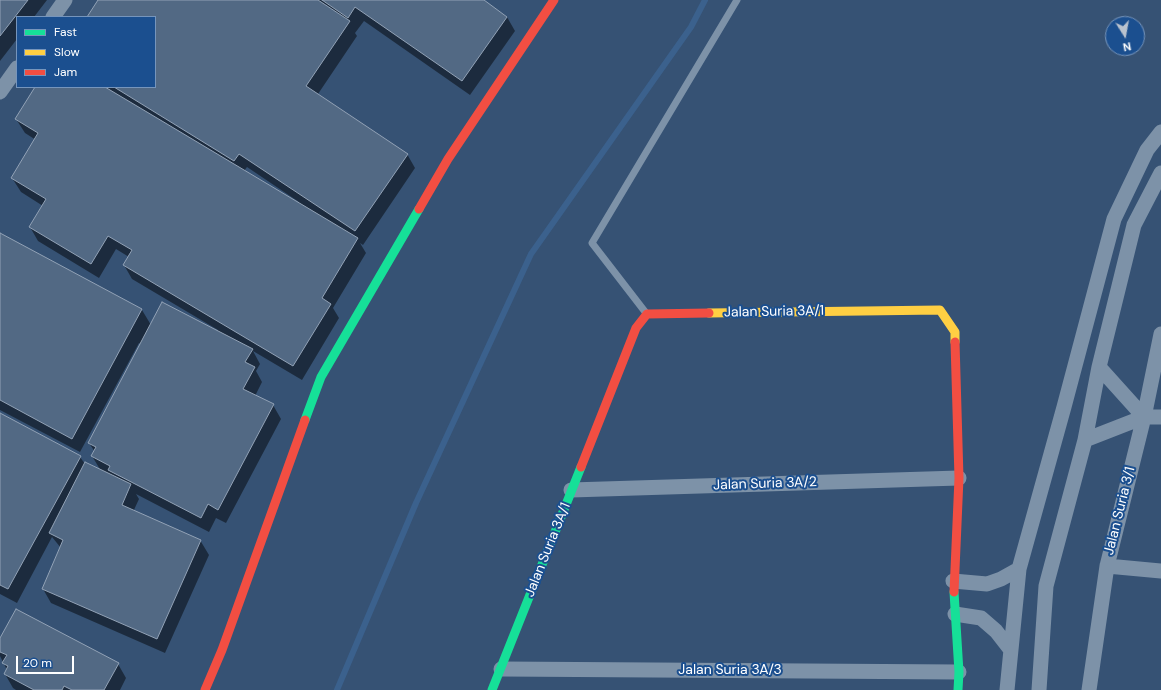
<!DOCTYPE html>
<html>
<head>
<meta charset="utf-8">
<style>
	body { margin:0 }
	#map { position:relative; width:1161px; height:690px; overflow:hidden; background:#365274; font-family:"DM Sans",sans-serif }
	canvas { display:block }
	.legend { position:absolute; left:16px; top:16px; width:140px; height:72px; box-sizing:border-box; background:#1b4f8f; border:1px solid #7695bc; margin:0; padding:5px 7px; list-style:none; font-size:12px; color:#fff }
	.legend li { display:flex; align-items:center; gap:8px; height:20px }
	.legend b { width:20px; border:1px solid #7695bc }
	.north { position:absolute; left:1105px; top:16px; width:40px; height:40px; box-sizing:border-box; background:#1b4f8f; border:1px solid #7695bc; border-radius:50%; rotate:169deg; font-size:11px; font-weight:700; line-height:16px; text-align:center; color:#fff }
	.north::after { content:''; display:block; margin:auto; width:14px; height:18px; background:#b9c2ce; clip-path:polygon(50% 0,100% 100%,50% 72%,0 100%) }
	.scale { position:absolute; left:16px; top:656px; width:58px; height:18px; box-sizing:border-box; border:2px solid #fff; border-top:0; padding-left:5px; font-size:12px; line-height:14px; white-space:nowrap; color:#fff; -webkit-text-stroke:3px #1b4f8f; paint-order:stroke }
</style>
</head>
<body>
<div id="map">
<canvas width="1161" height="690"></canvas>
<ul class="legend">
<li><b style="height:5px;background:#16e098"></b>Fast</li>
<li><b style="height:5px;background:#ffcf43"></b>Slow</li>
<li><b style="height:5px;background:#f24e42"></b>Jam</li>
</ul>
<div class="north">N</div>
<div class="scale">20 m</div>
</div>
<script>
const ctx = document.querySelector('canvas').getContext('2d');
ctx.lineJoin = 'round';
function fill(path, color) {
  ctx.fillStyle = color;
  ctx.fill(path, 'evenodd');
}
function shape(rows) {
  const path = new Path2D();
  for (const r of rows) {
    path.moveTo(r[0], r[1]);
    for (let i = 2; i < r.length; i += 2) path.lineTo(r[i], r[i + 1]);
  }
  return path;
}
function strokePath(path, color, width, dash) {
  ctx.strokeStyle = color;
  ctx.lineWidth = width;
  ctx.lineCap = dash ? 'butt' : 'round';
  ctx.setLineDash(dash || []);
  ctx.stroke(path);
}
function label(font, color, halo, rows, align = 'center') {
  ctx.font = font + ' "DM Sans",sans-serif';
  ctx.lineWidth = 4;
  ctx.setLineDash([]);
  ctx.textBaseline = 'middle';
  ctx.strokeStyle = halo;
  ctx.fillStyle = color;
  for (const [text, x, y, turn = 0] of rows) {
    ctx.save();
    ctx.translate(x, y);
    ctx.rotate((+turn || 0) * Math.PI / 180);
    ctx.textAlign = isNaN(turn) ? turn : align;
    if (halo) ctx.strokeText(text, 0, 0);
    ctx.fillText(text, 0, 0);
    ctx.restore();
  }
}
fill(shape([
	[0,0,47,0,34,17,17,17,17,39,0,61],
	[99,0,482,0,507,17,515,31,470,95,364,21,355,33,357,36,318,94,407,154,415,168,363,245,360,243,366,253,333,308,339,318,302,380,253,351,260,364,256,371,262,382,255,396,273,405,281,419,226,523,216,518,209,532,136,494,139,499,133,512,200,540,209,555,165,653,51,603,43,589,61,548,52,537,17,603,0,594,0,414,80,457,85,464,101,471,92,456,95,452,89,443,141,344,139,343,80,452,0,410,0,234,142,310,151,325,217,332,218,330,132,279,124,265,129,257,116,249,99,278,38,241,30,227,43,206,21,192,12,178,36,140,25,133,16,119,36,87,155,87,155,17,88,17],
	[247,167,299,202,298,204,244,171],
	[0,640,118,664,126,678,120,690,16,690,13,688,5,674,7,670,0,656]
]), '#0007');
strokePath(shape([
	[337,690,416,503,531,254,691,27,705,0]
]), '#3b618d', 6);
const building = shape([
	[0,0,28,0,0,36,0,0],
	[98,0,318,0,350,21,306,86,408,154,355,231,239,154,234,161,114,87,155,87,155,17,87,17,98,0],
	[322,0,484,0,507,17,462,81,355,7,348,18,322,0],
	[35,87,105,87,358,238,322,298,331,304,293,366,123,265,132,250,108,236,91,264,29,227,46,199,11,178,38,133,15,119,35,87],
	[0,233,142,309,72,439,0,400,0,233],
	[162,302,253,349,245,362,255,367,243,389,274,404,218,510,208,504,201,518,108,470,110,466,91,456,96,447,88,443,162,302],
	[0,413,81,456,8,589,0,585,0,413],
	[85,462,131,484,122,505,201,540,157,639,42,589,63,540,49,533,85,462],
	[16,609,119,663,104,690,72,690,64,686,62,690,34,690,4,674,8,666,2,663,7,655,0,652,0,638,16,609]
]);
fill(building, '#526984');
strokePath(building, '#92a2b6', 1);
strokePath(shape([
	[646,313,592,243,737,0]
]), '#7d92a8', 7);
strokePath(shape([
	[53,17,65,0],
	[0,92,17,68],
	[1099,367,1144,417],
	[1085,440,1144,417,1161,417],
	[571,490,959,478],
	[1107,566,1161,571],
	[953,581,987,584,1001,579,1019,569],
	[955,614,981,618,996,631,1010,649],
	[501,669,959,672],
	[1007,690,1019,569,1064,407,1114,219,1147,150,1161,132],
	[1039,690,1046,586,1085,440,1099,367,1134,225,1161,173],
	[1089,690,1107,566,1144,417,1161,334]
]), '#7d92a8', 15);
strokePath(shape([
	[305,420,321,377,419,209],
	[954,592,959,672,958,690],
	[492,690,581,467]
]), '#16e098', 9);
strokePath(shape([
	[709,313,940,310,955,332,955,342]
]), '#ffcf43', 9);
strokePath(shape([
	[419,209,448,159,554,0],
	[581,467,636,328,647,314,709,313],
	[954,592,959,478,955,342],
	[205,690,222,650,305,420]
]), '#f24e42', 9);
label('14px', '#fff', '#1b4f8f', [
	["Jalan Suria 3A/1",774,312,-1],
	["Jalan Suria 3A/2",765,484,-2],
	["Jalan Suria 3/1",1120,511,-76],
	["Jalan Suria 3A/1",548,550,-68],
	["Jalan Suria 3A/3",730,670]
]);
</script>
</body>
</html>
